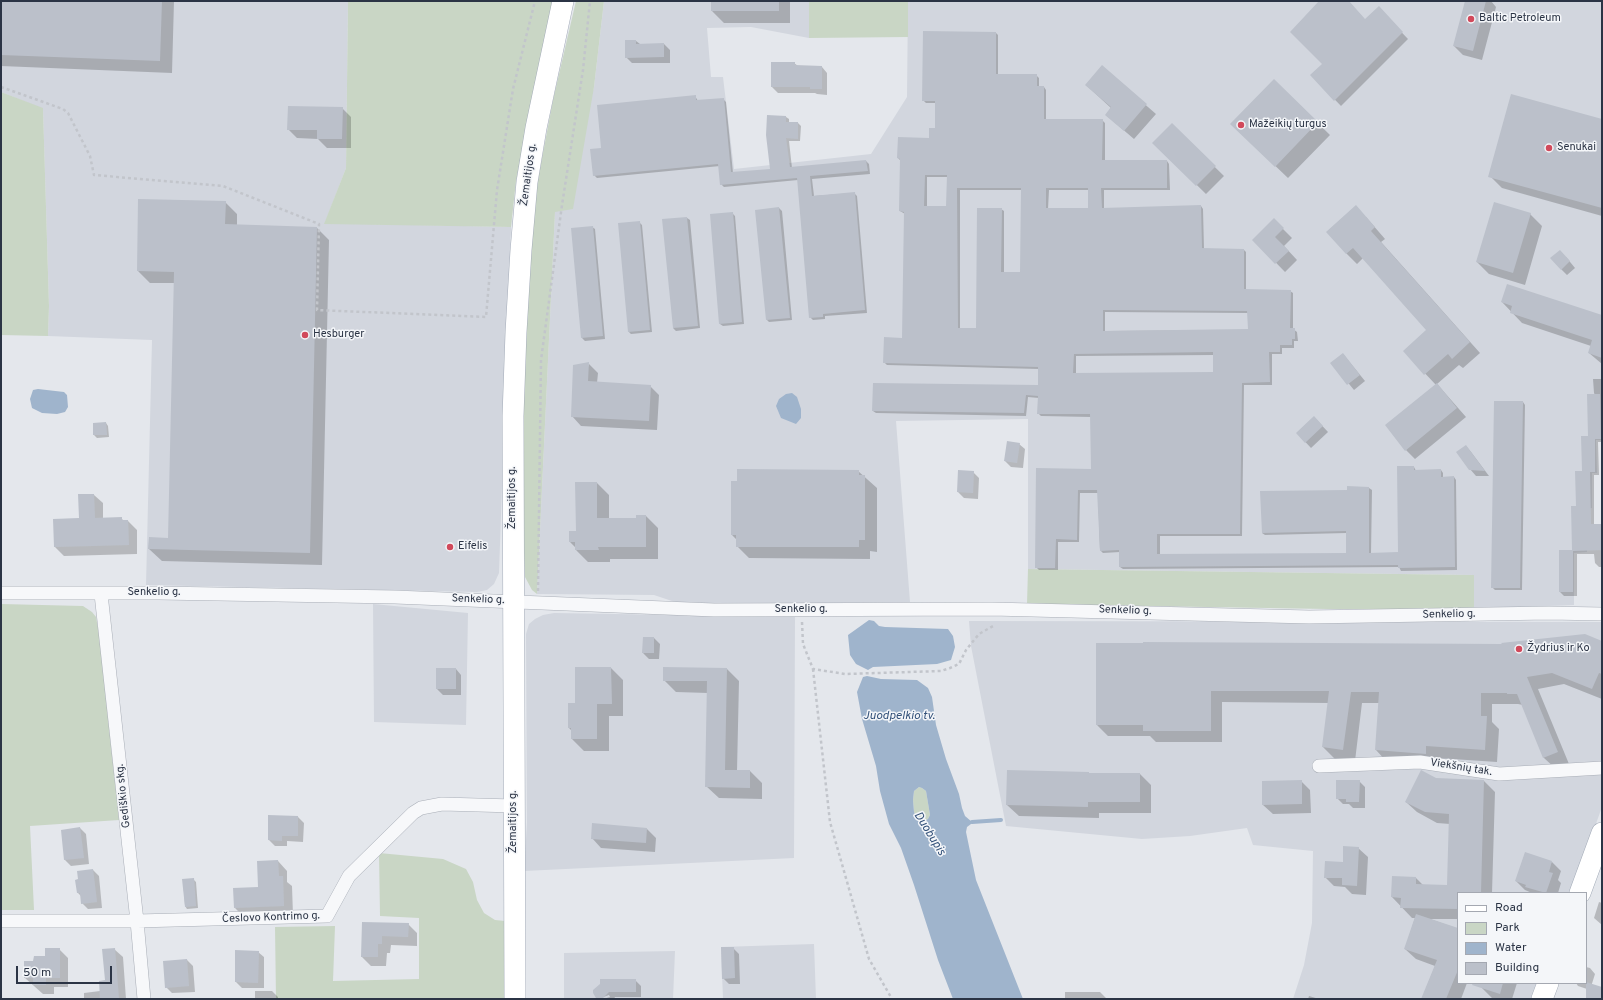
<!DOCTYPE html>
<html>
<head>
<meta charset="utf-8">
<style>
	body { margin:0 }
	#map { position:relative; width:1603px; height:1000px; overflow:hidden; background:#e4e7ec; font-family:Overpass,sans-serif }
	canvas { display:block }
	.frame { position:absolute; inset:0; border:2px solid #2b3445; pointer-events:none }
	.legend { position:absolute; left:1457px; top:892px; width:130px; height:92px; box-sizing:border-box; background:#f4f6f9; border:1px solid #a4a8b1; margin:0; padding:5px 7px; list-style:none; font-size:12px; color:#2b3445 }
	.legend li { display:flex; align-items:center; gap:8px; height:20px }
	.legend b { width:20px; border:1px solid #a4a8b1 }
	.scale { position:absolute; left:16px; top:966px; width:96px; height:18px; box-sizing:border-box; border:2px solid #2b3445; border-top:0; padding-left:5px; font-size:12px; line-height:14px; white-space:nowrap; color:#2b3445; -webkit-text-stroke:3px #f4f6f9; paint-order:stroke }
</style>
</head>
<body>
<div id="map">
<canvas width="1603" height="1000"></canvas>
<div class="frame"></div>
<ul class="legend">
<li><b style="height:5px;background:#fff"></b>Road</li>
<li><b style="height:11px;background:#c9d6c5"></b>Park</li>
<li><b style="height:11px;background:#9fb4cc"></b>Water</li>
<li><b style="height:11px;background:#bbc0ca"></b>Building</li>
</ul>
<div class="scale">50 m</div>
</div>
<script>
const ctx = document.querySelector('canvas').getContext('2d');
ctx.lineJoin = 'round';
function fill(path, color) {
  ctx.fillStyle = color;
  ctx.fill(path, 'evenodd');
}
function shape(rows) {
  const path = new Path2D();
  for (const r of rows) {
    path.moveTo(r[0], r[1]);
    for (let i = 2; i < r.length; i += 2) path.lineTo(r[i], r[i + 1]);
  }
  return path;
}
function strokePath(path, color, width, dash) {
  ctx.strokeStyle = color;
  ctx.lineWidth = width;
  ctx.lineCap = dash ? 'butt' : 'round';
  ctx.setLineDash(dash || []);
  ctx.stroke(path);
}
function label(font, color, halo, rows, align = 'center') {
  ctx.font = font + ' Overpass,sans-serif';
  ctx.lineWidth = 3;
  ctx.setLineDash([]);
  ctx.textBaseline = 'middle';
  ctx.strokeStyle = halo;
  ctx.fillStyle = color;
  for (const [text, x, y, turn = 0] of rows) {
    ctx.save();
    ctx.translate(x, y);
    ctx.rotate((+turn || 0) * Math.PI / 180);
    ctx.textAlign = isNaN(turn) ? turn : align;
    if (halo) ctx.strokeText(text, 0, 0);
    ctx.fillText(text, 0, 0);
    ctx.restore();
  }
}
fill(shape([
	[1,1,348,1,346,168,325,223,511,227,499,573,494,584,487,590,477,592,146,585,152,340,48,336,49,306,43,109,1,92],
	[604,1,809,1,809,38,751,27,707,28,711,77,723,77,734,169,871,154,907,97,908,1,1602,1,1601,440,1596,440,1597,473,1592,473,1592,508,1586,509,1587,552,1574,553,1574,605,1474,609,1474,575,1028,569,1028,419,896,421,910,602,739,604,675,602,654,595,537,594,555,212,594,87],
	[373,604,468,613,466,725,374,722],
	[554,613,795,617,794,858,524,871,527,823,526,634,529,624,535,619,543,615],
	[969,621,1602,622,1602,807,1571,893,1458,893,1458,983,1540,983,1534,999,1293,999,1304,965,1312,923,1313,851,1253,845,1247,828,1190,836,1142,839,1006,826,971,646],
	[814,944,816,999,723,999,721,947],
	[675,951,673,999,564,999,564,953]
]), '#d2d6de');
fill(shape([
	[348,1,553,1,536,87,516,181,511,227,324,224,346,168],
	[576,1,604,1,594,87,573,209,555,212,537,594,532,590,525,577,520,457,520,421,535,195,553,100],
	[809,1,908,1,908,37,809,38],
	[1,92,43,108,49,306,48,336,1,335],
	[1028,569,1474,575,1474,609,1328,609,1027,604],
	[1,604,83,606,92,612,96,617,99,633,119,820,30,826,34,910,1,910],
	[919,787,922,788,926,791,930,815,928,819,924,821,916,817,914,812,913,800,914,791],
	[379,853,443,859,466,869,473,882,477,900,484,913,495,920,505,921,505,999,276,999,275,927,335,926,333,981,419,979,419,918,380,916]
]), '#c9d6c5');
fill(shape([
	[38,389,64,392,67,395,68,407,65,412,57,414,42,413,32,408,30,399,33,390],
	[792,393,797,397,801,409,801,418,796,424,781,418,776,406,779,399,786,394],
	[869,620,874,621,879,626,885,627,948,629,953,636,955,647,951,660,937,664,873,667,868,670,856,664,850,655,848,635],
	[867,676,881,679,917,680,928,688,932,697,936,725,946,759,959,794,962,808,965,816,972,822,971,824,967,827,966,832,976,880,1023,999,953,999,938,960,914,885,901,848,889,824,880,791,876,766,862,719,857,692,863,677],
	[919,787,922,788,926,791,930,815,928,819,924,821,916,817,914,812,913,800,914,791]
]), '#9fb4cc');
fill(shape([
	[1,1,174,1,172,73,1,66],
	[712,1,790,1,790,23,724,23,712,11],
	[1321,1,1348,1,1365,20,1384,14,1408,39,1341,106,1311,75,1323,64],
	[1466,1,1491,1,1496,7,1482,60,1463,55,1454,46],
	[996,33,998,35,998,75,1036,75,1039,78,1039,87,1044,87,1046,90,1046,120,1102,120,1105,123,1105,161,1167,161,1169,164,1170,190,1104,190,1104,209,1201,206,1203,209,1204,249,1244,250,1246,252,1246,290,1290,291,1293,293,1293,329,1297,332,1298,341,1294,341,1294,348,1282,348,1282,354,1272,354,1272,385,1244,385,1242,536,1160,536,1160,555,1347,554,1347,533,1265,535,1262,533,1348,491,1369,488,1372,490,1371,554,1399,553,1414,467,1416,471,1441,470,1443,473,1443,478,1454,477,1456,480,1457,570,1401,571,1399,567,1123,569,1120,567,1120,552,1103,553,1100,550,1098,493,1080,493,1079,542,1058,542,1058,570,1039,570,1036,567,1037,469,1092,470,1091,417,1041,416,1038,413,1039,398,1028,397,1026,416,876,413,873,411,1039,386,1039,369,887,365,884,362,903,339,905,214,900,211,901,161,898,158,930,139,936,129,936,103,926,103,923,100],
	[927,177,948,177,947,207,927,207],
	[960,190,1022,190,1021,273,1004,273,1004,211,1001,209,977,329,960,329],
	[1049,190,1089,190,1089,209,1048,209],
	[1105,312,1248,313,1249,330,1105,331],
	[1214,355,1214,373,1076,374,1076,356],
	[626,41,636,41,640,44,664,44,670,50,670,63,632,63,626,57],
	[772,63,794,63,798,66,822,67,827,73,827,95,817,94,815,93,778,93,772,87],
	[1102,67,1156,114,1134,139,1106,115,1111,108,1086,85],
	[1274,80,1330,135,1288,178,1244,136],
	[695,96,698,101,723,99,726,102,733,173,771,170,786,117,789,119,789,123,798,123,801,126,800,141,789,141,792,168,866,161,869,164,870,174,812,179,814,196,854,193,857,196,867,313,825,316,825,319,813,320,810,317,798,180,724,187,721,184,720,166,597,178,594,175,602,149],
	[342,108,351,117,351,148,327,148,318,139,297,138,288,129],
	[1602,120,1602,216,1502,188,1490,176],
	[1172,125,1224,176,1206,194,1154,143],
	[225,202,237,214,237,226,317,228,329,240,322,565,162,561,149,549,169,539,175,283,150,283,138,271],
	[779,208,782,211,792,320,769,322,767,320],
	[732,213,735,216,744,324,723,326,720,324],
	[1530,214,1542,226,1525,285,1489,274,1477,262],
	[1366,217,1385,239,1381,242,1480,353,1463,368,1459,365,1437,384,1466,417,1415,459,1406,450,1436,385,1404,351,1428,330,1363,258,1357,264,1346,253],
	[687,218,690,220,700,328,676,331,673,328],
	[1274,220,1292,238,1284,246,1297,260,1285,272,1254,240],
	[639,222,642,225,652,332,631,334,628,331],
	[592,227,595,229,605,339,585,341,582,338],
	[1566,257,1575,268,1567,275,1561,269],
	[1502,302,1602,316,1602,364,1589,353,1591,346,1522,323],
	[1343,354,1365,381,1354,390,1332,363],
	[589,364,598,373,597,383,650,386,659,395,657,430,581,426,572,416],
	[1593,379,1602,379,1602,396,1601,396,1602,397,1602,442,1598,442,1599,475,1594,475,1594,525,1602,525,1602,567,1599,567,1595,563,1594,554,1577,554,1577,596,1564,596,1560,592,1573,551,1577,507,1595,395,1594,393],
	[1523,402,1525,405,1522,590,1495,590,1492,587],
	[1314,417,1328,432,1311,448,1297,433],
	[106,423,108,426,109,437,97,438,94,435],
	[1019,444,1025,449,1023,468,1011,467,1005,461],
	[1466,446,1471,452,1489,476,1476,476,1470,469],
	[858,471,877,488,877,552,870,551,870,559,749,558,737,546,737,540,732,535],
	[973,472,979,478,978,499,964,498,958,492],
	[597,483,609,495,609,519,637,519,646,516,658,528,658,559,610,559,610,562,588,562,576,550,576,548,570,542,577,532],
	[94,495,103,503,103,519,121,518,124,521,128,521,137,530,137,554,64,556,55,547,54,520,80,519],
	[654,638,660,644,659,659,649,659,643,653],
	[1602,642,1602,699,1564,684,1538,689,1569,764,1556,769,1544,758,1523,705,1518,704,1492,704,1492,722,1499,729,1497,762,1437,758,1437,766,1387,762,1376,750,1379,703,1362,703,1355,761,1335,759,1323,747,1329,703,1222,702,1222,742,1156,742,1150,736,1108,736,1097,725,1097,644,1503,645],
	[611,668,623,680,623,716,609,716,609,751,584,751,572,739,572,731,569,728,576,704],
	[456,669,461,675,461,695,443,695,437,689],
	[727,669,739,681,737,771,750,771,762,783,762,799,719,798,706,786,708,693,676,692,664,680],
	[1088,773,1140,774,1151,785,1151,813,1099,813,1099,818,1019,816,1007,805],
	[1436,779,1484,781,1495,792,1492,893,1458,893,1458,919,1430,919,1458,929,1458,983,1467,983,1461,999,1422,999,1435,966,1416,959,1405,949,1415,918,1412,918,1392,897,1416,878,1423,885,1448,886,1450,824,1437,823,1417,812,1406,802],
	[1301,781,1310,790,1311,813,1273,814,1263,805],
	[1359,781,1365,787,1365,808,1353,808,1349,804,1343,804,1337,798],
	[298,817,304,823,303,842,287,841,287,846,275,846,269,840],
	[80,828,86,834,89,864,71,866,65,860,62,831],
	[647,829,656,838,655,852,601,848,592,838],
	[1358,848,1368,857,1366,895,1352,894,1345,887,1334,886,1325,877,1344,863],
	[278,861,287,871,287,882,292,886,293,915,244,917,235,908,259,888],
	[1552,862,1561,871,1558,880,1561,883,1558,893,1532,893,1525,890,1516,881],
	[93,870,99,876,102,908,88,909,82,903,81,896,78,893],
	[193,879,196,882,198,908,187,909,185,906,183,880],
	[1599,902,1602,903,1602,925,1594,918],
	[363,923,408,924,417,933,417,946,391,945,390,953,387,953,386,966,371,966,362,957],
	[733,948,739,954,740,984,729,984,723,978],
	[59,949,68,958,68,987,54,987,54,994,43,994,25,978,34,962,46,957],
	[114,949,123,957,126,999,84,999,84,993,100,991,106,981],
	[258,952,264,957,264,988,242,988,236,982],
	[187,960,193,966,195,992,172,993,166,987],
	[1586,967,1590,968,1595,974,1590,990,1578,986,1576,983,1586,983],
	[635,980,641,986,641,997,615,997,614,999,603,999,610,997,609,995,598,999,597,998,601,984],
	[1483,983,1517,983,1512,999,1492,998,1482,988],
	[255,991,272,991,278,997,278,999,255,999],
	[1065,992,1100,992,1107,999,1065,999],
	[1309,996,1319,999,1308,999]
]), '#0003');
strokePath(shape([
	[972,822,1001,820]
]), '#9fb4cc', 4);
fill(shape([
	[1,1,162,1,160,61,1,55],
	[711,1,779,1,779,11,711,11],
	[1319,1,1349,1,1365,19,1379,6,1403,32,1334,101,1310,75,1322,64,1290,32],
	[1465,1,1486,1,1473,51,1453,46],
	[923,31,996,32,996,74,1037,74,1037,86,1044,86,1044,119,1103,119,1102,160,1167,160,1167,188,1101,188,1102,208,1201,205,1202,248,1244,249,1244,289,1291,290,1290,328,1295,328,1295,339,1292,339,1292,345,1280,345,1280,352,1269,352,1270,382,1242,383,1240,534,1157,534,1157,554,1346,553,1346,531,1262,533,1260,491,1347,490,1347,486,1369,487,1369,553,1398,552,1397,466,1414,466,1414,470,1441,469,1441,477,1454,476,1455,567,1398,568,1398,565,1119,567,1119,550,1100,551,1097,490,1078,490,1077,540,1056,539,1055,568,1035,568,1036,468,1091,469,1090,414,1037,414,1038,396,1026,395,1024,413,872,411,873,383,1038,385,1038,367,883,363,884,337,902,338,904,212,899,211,900,159,897,158,898,137,929,138,929,128,935,128,935,101,922,101],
	[925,175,947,175,946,206,924,206],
	[957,188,1021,188,1020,272,1001,272,1002,208,977,208,976,328,958,328],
	[1046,188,1088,188,1088,208,1046,208],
	[1103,310,1247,311,1248,329,1103,331],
	[1213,352,1213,372,1073,373,1074,354],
	[625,40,636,40,636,44,664,43,664,57,625,58],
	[771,62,795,62,795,65,822,66,822,89,810,89,810,87,771,87],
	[1102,65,1147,104,1124,131,1105,115,1111,107,1085,85],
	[1274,79,1318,122,1275,167,1230,124],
	[1511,94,1602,119,1602,208,1488,177],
	[696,95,696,100,724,98,731,172,770,169,766,135,767,115,786,116,786,122,798,122,798,139,786,138,790,167,866,160,868,171,810,176,812,196,855,192,865,310,823,314,823,317,809,318,797,178,720,185,718,164,593,176,590,149,601,148,597,105],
	[288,106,343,107,342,139,317,139,317,130,287,130],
	[1172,123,1216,166,1196,186,1152,143],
	[138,199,226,201,225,224,317,227,310,553,148,549,149,537,168,538,174,272,137,271],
	[1494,202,1531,213,1513,273,1476,262],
	[1356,205,1375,227,1371,231,1470,342,1452,359,1448,354,1424,375,1403,351,1426,330,1353,248,1346,254,1326,232],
	[779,207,790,318,766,320,755,210],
	[733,212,742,322,719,324,710,214],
	[687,217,698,326,673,328,662,219],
	[1274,218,1284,228,1275,237,1289,251,1275,264,1252,240],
	[640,221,650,330,628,332,618,223],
	[593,226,603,336,581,338,571,228],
	[1560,250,1570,261,1561,270,1550,258],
	[1507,284,1602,315,1602,358,1588,353,1592,340,1510,313,1512,306,1501,302],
	[1343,353,1360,375,1347,385,1330,363],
	[589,362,588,381,651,385,649,421,571,417,573,365],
	[1437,383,1457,408,1405,451,1385,425],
	[1587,394,1600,394,1601,439,1595,439,1595,472,1590,472,1591,524,1602,524,1602,550,1573,551,1573,592,1559,592,1559,550,1572,550,1571,506,1576,506,1575,471,1582,471,1581,436,1588,436],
	[1494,401,1523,401,1520,588,1491,588],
	[1314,416,1323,426,1305,443,1296,433],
	[106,422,107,435,93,435,93,423],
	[1007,441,1020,443,1017,463,1004,461],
	[1466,445,1485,471,1469,470,1456,452],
	[737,469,859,470,859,475,865,475,865,540,859,540,859,547,736,547,736,535,731,535,731,481,737,481],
	[958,470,974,471,973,493,957,492],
	[575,482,597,482,597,518,636,518,636,515,646,515,646,547,598,547,599,550,575,550,575,542,569,542,569,531,576,531],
	[78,494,94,494,95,518,122,517,122,520,128,520,129,545,54,547,53,519,79,518],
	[1585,634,1602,641,1602,674,1599,673,1592,689,1552,673,1527,677,1558,752,1543,758,1517,694,1507,694,1507,693,1481,693,1481,716,1487,716,1485,750,1426,746,1426,754,1375,750,1379,692,1351,692,1343,750,1322,747,1329,691,1211,691,1211,731,1143,731,1143,725,1096,725,1096,643,1143,643,1143,642,1502,644,1501,643],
	[643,637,654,637,654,653,642,653],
	[575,667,611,667,612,704,597,704,597,739,571,739,571,728,568,728,568,703,575,703],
	[663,667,727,668,725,770,750,770,750,788,705,787,707,681,663,681],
	[436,668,456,668,456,689,436,689],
	[1007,770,1089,772,1089,773,1140,773,1140,802,1088,802,1088,807,1006,805],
	[1421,770,1436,778,1484,780,1481,893,1458,893,1458,909,1400,908,1401,898,1391,897,1392,876,1416,877,1416,884,1447,885,1449,814,1425,812,1405,802],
	[1302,780,1302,804,1262,805,1262,781],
	[1336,780,1360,780,1359,802,1346,802,1346,799,1336,799],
	[268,815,298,816,298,836,282,836,282,841,268,840],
	[592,823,647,828,646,843,591,839],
	[80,827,84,858,64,860,61,830],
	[1343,846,1359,847,1357,886,1342,885,1342,878,1324,878,1325,861,1343,862],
	[1525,852,1552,861,1549,872,1553,873,1546,893,1525,887,1526,885,1515,881],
	[278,860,279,876,283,876,284,906,234,908,233,888,258,887,257,861],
	[93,869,97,902,81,904,80,893,77,893,75,880,78,879,77,871],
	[194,878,196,906,185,907,182,879],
	[1416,914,1458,928,1458,970,1446,999,1421,999,1437,960,1404,949],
	[362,922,409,923,408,937,382,936,382,944,378,944,378,957,361,957],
	[721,947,734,947,735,978,722,979],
	[45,948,60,948,60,978,46,978,46,985,33,985,33,978,24,978,24,961,33,961,34,956,45,956],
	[115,948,119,999,100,999,99,981,105,980,102,949],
	[235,950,259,951,258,983,235,982],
	[187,959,189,986,165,988,163,961],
	[600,979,636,979,636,992,609,992,602,999,596,998,593,993,593,990,600,984],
	[1586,982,1602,987,1602,999,1586,999],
	[1473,983,1503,983,1500,994,1472,985]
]), '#bbc0ca');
const minor = shape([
	[1,593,159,593,395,597,714,610,992,609,1309,617,1549,613,1602,614],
	[101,594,137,921,144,999],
	[1319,766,1420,762,1499,774,1602,768],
	[1,921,137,921,327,916,349,876,413,813,421,808,442,804,514,806]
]);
const primary = shape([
	[1580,893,1602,833],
	[515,999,513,416,516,332,521,250,527,182,536,128,563,1],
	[1542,999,1548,983]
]);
strokePath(minor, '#a9aeb7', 14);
strokePath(primary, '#a3abb8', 22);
strokePath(shape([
	[1,87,63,109,68,113,90,156,94,175,223,186,319,224,317,310,486,317,497,190,513,89,535,1],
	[538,591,541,360,562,205,583,70,590,1],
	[802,622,803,644,813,669,845,674,941,671,950,668,959,664,966,650,979,634,993,626],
	[813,669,830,822,869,959,892,999]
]), '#c2c5cb', 2.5, [3, 3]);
strokePath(minor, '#f7f8fa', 13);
strokePath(primary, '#fff', 21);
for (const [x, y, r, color] of [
	[1471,19,4,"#d1495b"],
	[1241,125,4,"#d1495b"],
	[1549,148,4,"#d1495b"],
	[305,335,4,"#d1495b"],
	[450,547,4,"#d1495b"],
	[1519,649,4,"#d1495b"]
]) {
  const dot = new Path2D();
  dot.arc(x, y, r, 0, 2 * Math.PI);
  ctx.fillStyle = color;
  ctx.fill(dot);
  strokePath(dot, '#f4f6f9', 1.5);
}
label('11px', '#2b3445', '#f4f6f9', [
	["Baltic Petroleum",1479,19],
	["Mažeikių turgus",1249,125],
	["Senukai",1557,148],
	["Hesburger",313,335],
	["Eifelis",458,547],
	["Žydrius ir Ko",1527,649]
], 'left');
label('11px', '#2b3445', '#f4f6f9', [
	["Žemaitijos g.",529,175,-82],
	["Žemaitijos g.",513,498,-90],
	["Senkelio g.",154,593],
	["Senkelio g.",478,600,2],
	["Senkelio g.",801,610],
	["Senkelio g.",1125,611,2],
	["Senkelio g.",1449,615,-1],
	["Viekšnių tak.",1461,768,9],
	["Gediškio skg.",124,796,-96],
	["Žemaitijos g.",514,822,-90],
	["Česlovo Kontrimo g.",271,918,-2]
]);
label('italic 12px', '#34527a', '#f4f6f9', [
	["Juodpelkio tv.",899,717],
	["Duobupis",929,834,58]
]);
</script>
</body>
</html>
